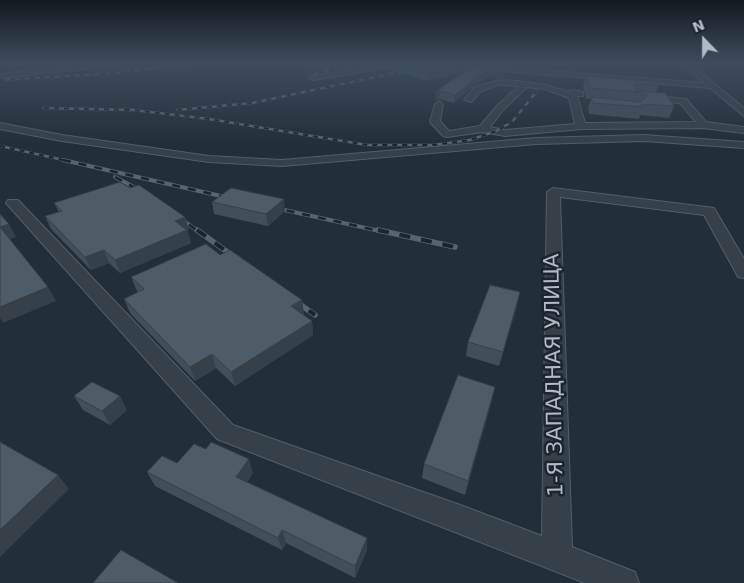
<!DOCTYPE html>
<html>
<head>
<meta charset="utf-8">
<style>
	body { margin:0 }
	#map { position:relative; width:744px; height:583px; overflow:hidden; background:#222f38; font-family:"DejaVu Sans",sans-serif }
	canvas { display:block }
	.north { position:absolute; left:679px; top:15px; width:50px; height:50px; -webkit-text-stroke:4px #1a252d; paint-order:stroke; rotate:338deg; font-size:14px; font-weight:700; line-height:20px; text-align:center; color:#b0bbc5 }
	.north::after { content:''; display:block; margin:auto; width:18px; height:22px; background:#b0bbc5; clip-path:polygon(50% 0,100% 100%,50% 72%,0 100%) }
</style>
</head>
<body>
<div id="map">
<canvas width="744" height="583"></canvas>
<div class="north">N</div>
</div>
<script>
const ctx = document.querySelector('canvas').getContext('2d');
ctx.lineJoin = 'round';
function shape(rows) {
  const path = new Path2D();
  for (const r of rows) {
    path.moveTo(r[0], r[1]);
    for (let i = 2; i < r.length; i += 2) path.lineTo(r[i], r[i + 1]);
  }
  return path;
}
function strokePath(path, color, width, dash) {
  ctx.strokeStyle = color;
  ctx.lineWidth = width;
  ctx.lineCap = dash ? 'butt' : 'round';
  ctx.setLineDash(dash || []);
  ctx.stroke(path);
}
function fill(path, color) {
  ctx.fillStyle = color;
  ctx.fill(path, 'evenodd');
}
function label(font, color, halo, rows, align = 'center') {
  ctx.font = font + ' "DejaVu Sans",sans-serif';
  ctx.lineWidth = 5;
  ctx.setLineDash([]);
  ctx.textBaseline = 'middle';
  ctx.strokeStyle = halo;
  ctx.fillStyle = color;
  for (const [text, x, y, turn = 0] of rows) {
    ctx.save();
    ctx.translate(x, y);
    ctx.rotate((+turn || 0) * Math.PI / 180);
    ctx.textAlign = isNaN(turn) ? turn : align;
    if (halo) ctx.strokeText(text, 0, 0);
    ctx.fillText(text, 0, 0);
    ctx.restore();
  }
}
const minor = shape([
	[95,64,114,64,110,66,0,78,0,74,95,64],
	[308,64,325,65,345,64,325,69,308,64],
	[396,64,411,64,313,80,309,78,313,76,396,64],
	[463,64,704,83,682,64,690,64,744,108,744,116,710,88,488,70,463,64],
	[509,80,546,85,569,92,572,90,583,92,583,96,577,96,585,123,696,122,680,103,644,100,644,96,647,95,686,99,706,122,744,127,744,133,703,128,581,129,505,136,483,132,447,137,443,136,430,122,435,104,439,101,443,104,440,121,449,131,480,126,498,105,519,86,497,85,481,91,471,102,464,100,475,87,496,81,509,80],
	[527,87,545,89,569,98,575,124,505,130,490,127,504,109,527,87],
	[0,123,62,135,209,156,282,160,536,138,644,135,744,142,744,148,644,141,536,144,282,166,209,162,62,141,0,129,0,123],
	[553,188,714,208,744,259,744,278,738,277,736,273,704,215,560,197,572,547,635,572,639,583,585,583,217,439,6,203,8,200,18,200,233,425,463,506,542,536,547,192,553,188]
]);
strokePath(minor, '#535e66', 2);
fill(minor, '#354049');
const railFar2 = shape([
	[309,74,363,64],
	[0,80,116,73,187,64],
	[44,108,132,110],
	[125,109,209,119,367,145,433,145,470,140,496,131,512,122,537,91],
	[177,110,252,103,437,64],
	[0,146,68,161]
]);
const railFar1 = shape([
	[63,160,234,199],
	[115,177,145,193],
	[271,207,384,232],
	[176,215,199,232]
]);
const rail = shape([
	[197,230,237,259],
	[378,230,455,247],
	[291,298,315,315]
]);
strokePath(railFar2, '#576570', 2.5);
strokePath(railFar1, '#576570', 4);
strokePath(rail, '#576570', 5.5);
strokePath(railFar2, '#1a252d', 2, [5]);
strokePath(railFar1, '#1a252d', 2.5, [8]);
strokePath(rail, '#1a252d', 4, [11]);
fill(shape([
	[340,64,386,64,346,69,340,67],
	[390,64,527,64,525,67,492,64,496,73,491,74,474,86,454,103,439,99,435,100,435,92,465,71,427,81,390,69],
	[579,64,591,64,590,65],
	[586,76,659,84,656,92,674,106,669,118,640,115,639,119,589,114,588,108,591,99,586,99,583,86],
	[130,188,185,217,189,230,187,230,191,243,120,273,109,263,91,270,51,229,45,216,59,212,54,203],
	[212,202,285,211,268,226,214,214],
	[220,255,302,300,304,314,303,314,312,321,313,335,235,386,216,368,195,381,130,313,124,299,138,292,137,291,131,277],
	[517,306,499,366,466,356,468,342],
	[495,387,465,495,422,478,424,464],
	[74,396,127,410,110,425,83,410],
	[177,463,253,473,247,482,367,550,355,578,286,543,282,550,155,486,147,472]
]), '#424f59');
fill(shape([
	[346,64,386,64,346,69],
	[471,64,476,64,475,69,427,81,427,74],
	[498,65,496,73,491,74,474,86,454,103,455,95,475,78,492,67],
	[440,91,439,99,435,100,435,92],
	[284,199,285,211,268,226,266,214],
	[185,217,189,230,187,230,191,243,120,273,115,260,175,221],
	[9,224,16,237,8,240,0,227],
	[104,250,109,263,91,270,85,257],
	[48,287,56,301,3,323,0,318,0,307],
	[520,292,517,306,499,366,503,352],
	[302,300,304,314,293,320,291,306],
	[312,321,313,335,235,386,231,372],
	[212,354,216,368,195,381,190,367],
	[495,387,492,401,465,495,468,481],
	[120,396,127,410,110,425,102,411],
	[249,459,253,473,241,490,236,477],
	[58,475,69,489,0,557,0,530],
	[282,530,286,543,282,550,278,538],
	[367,538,367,550,355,578,355,566]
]), '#364048');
const building = shape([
	[392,64,471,64,427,74,392,64],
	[476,64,486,64,498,65,492,67,475,78,455,95,440,91,435,92,476,64],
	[586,76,658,82,659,84,636,84,635,89,637,91,665,93,674,106,641,104,643,107,593,103,591,97,640,102,647,96,640,92,589,88,586,76],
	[120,182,130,188,139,185,185,217,175,221,187,230,115,260,104,250,85,257,45,216,62,211,54,203,120,182],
	[231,188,284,199,266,214,212,202,231,188],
	[0,214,9,224,0,227,48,287,0,307,0,214],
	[206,244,220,255,230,250,302,300,291,306,312,321,231,372,212,354,190,367,124,299,144,289,131,277,206,244],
	[490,285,520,292,503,352,468,342,490,285],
	[458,375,495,387,468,481,424,464,458,375],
	[92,382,120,396,102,411,74,396,92,382],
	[0,442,58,475,0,530,0,442],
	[211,442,249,459,236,477,367,538,355,566,282,530,278,538,147,472,162,456,177,463,194,444,206,449,211,442],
	[121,550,178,583,93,583,121,550]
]);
fill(building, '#4d5c67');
strokePath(building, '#364048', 1);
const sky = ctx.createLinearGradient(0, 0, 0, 145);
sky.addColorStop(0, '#131a1f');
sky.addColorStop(0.44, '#3e4d5e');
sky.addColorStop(1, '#3e4d5e00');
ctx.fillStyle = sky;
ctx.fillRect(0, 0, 744, 145);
label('21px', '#b0bbc5', '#1a252d', [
	["1-Я ЗАПАДНАЯ УЛИЦА",555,375,-91]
]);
</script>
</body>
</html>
